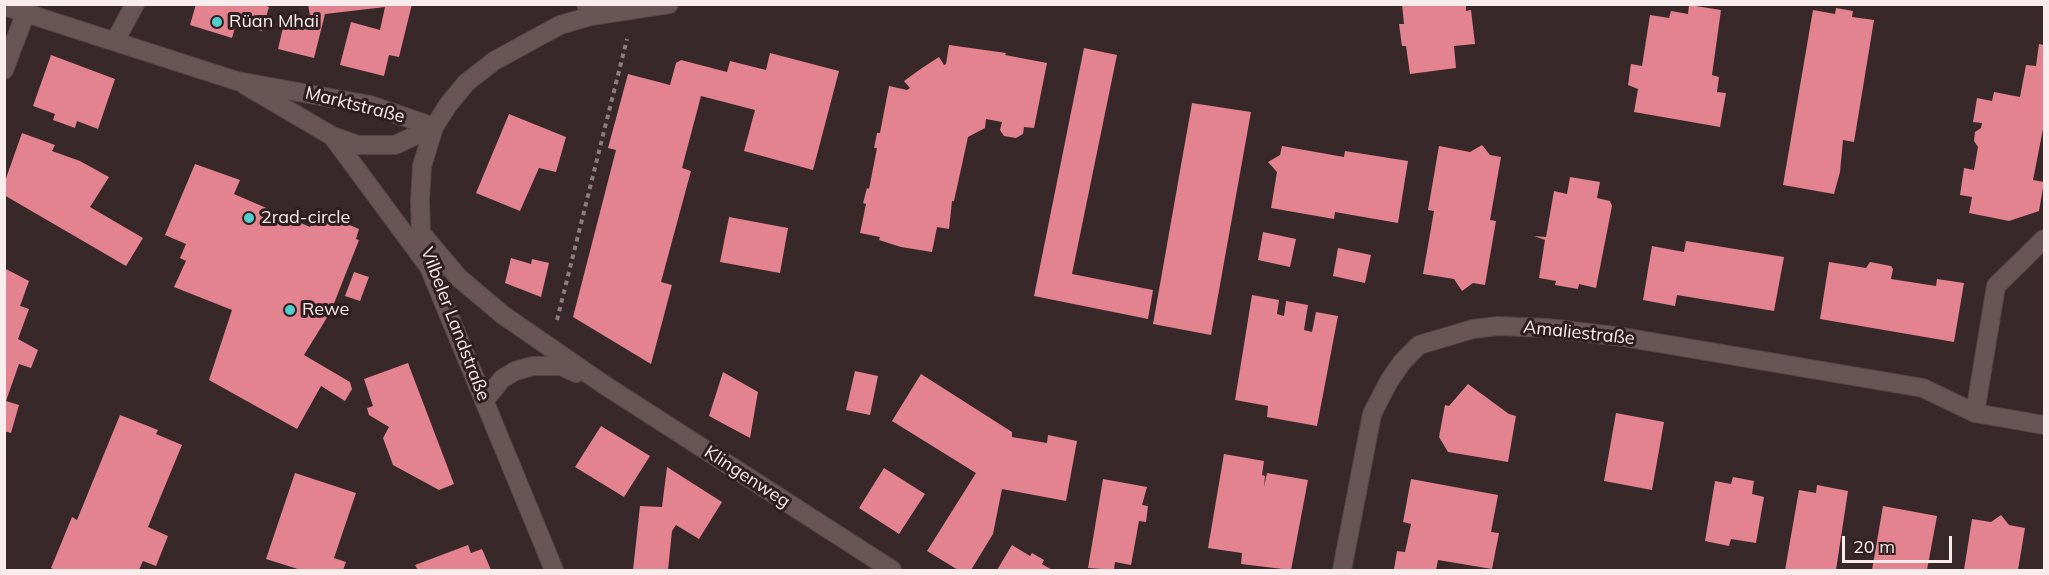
<!DOCTYPE html>
<html>
<head>
<meta charset="utf-8">
<style>
	body { margin:0 }
	#map { position:relative; width:2049px; height:575px; overflow:hidden; background:#392829; font-family:Mulish,sans-serif }
	canvas { display:block }
	.frame { position:absolute; inset:0; border:6px solid #f9eced; pointer-events:none }
	.scale { position:absolute; left:1842px; top:536px; width:110px; height:27px; box-sizing:border-box; border:3px solid #f9eced; border-top:0; padding-left:8px; font-size:18px; line-height:21px; white-space:nowrap; color:#f9eced; -webkit-text-stroke:4px #2f1e20; paint-order:stroke }
</style>
</head>
<body>
<div id="map">
<canvas width="2049" height="575"></canvas>
<div class="frame"></div>
<div class="scale">20 m</div>
</div>
<script>
const ctx = document.querySelector('canvas').getContext('2d');
ctx.lineJoin = 'round';
function fill(path, color) {
  ctx.fillStyle = color;
  ctx.fill(path, 'evenodd');
}
function shape(rows) {
  const path = new Path2D();
  for (const r of rows) {
    path.moveTo(r[0], r[1]);
    for (let i = 2; i < r.length; i += 2) path.lineTo(r[i], r[i + 1]);
  }
  return path;
}
function strokePath(path, color, width, dash) {
  ctx.strokeStyle = color;
  ctx.lineWidth = width;
  ctx.lineCap = dash ? 'butt' : 'round';
  ctx.setLineDash(dash || []);
  ctx.stroke(path);
}
function label(font, color, halo, rows, align = 'center') {
  ctx.font = font + ' Mulish,sans-serif';
  ctx.lineWidth = 6;
  ctx.setLineDash([]);
  ctx.textBaseline = 'middle';
  ctx.strokeStyle = halo;
  ctx.fillStyle = color;
  for (const [text, x, y, turn = 0] of rows) {
    ctx.save();
    ctx.translate(x, y);
    ctx.rotate((+turn || 0) * Math.PI / 180);
    ctx.textAlign = isNaN(turn) ? turn : align;
    if (halo) ctx.strokeText(text, 0, 0);
    ctx.fillText(text, 0, 0);
    ctx.restore();
  }
}
fill(shape([
	[196,4,261,4,269,7,262,31,236,24,232,38,190,25],
	[308,4,412,4,399,57,389,55,384,76,340,65,351,22,380,30,385,7,325,14,314,58,278,49,285,19,310,16],
	[1402,4,1466,4,1466,11,1471,10,1475,44,1454,46,1456,68,1410,74,1406,46,1402,46,1399,24,1404,24],
	[1689,5,1721,10,1712,75,1719,77,1717,92,1726,93,1720,127,1634,112,1638,89,1628,85,1631,64,1642,66,1650,15,1669,18,1671,11,1688,14],
	[1836,8,1853,11,1852,17,1874,20,1854,142,1843,140,1840,172,1834,194,1783,185,1813,10,1835,14],
	[2039,44,2044,45,2044,124,2033,180,2044,182,2039,211,2009,221,1969,213,1972,197,1960,195,1964,168,1974,170,1978,147,1974,141,1975,132,1981,128,1982,123,1973,122,1977,98,1992,101,1994,92,2020,97,2026,65,2036,66],
	[949,45,1006,53,1005,55,1047,63,1034,128,1024,127,1023,134,1016,138,1004,136,1000,130,1002,122,986,119,985,128,968,137,954,201,952,201,949,229,937,227,932,252,901,247,879,240,880,237,860,233,866,204,863,203,867,188,869,189,877,148,874,148,877,133,880,133,889,86,907,90,910,88,904,81,922,68,939,57,944,65,946,64],
	[1084,48,1117,55,1072,274,1153,290,1148,319,1034,296],
	[770,53,839,71,813,170,744,151,755,110,701,96,682,168,691,171,661,282,672,285,651,364,573,317,616,150,608,148,628,74,670,85,676,63,681,60,727,72,730,61,766,70],
	[51,55,115,79,98,129,77,121,75,128,53,120,55,114,33,106],
	[1192,103,1251,112,1211,335,1153,324],
	[509,114,566,137,556,172,539,168,520,211,476,193],
	[22,133,55,145,52,151,80,161,109,177,90,207,143,238,126,266,4,195,4,184],
	[1482,145,1490,155,1501,157,1490,220,1496,221,1485,285,1473,283,1462,291,1454,279,1423,274,1434,211,1428,210,1439,146,1470,152],
	[1282,146,1344,157,1345,151,1408,161,1398,223,1335,212,1334,219,1271,208,1277,172,1268,162,1280,155],
	[195,164,240,180,234,194,310,227,317,211,359,229,356,239,359,240,331,311,304,355,350,382,352,389,345,401,321,386,297,429,209,380,232,310,174,287,186,261,180,258,186,244,165,235],
	[1570,177,1600,182,1597,198,1610,201,1612,206,1596,288,1579,284,1578,289,1555,285,1556,281,1539,278,1545,240,1534,236,1546,237,1554,191,1567,194],
	[729,217,788,228,780,273,720,262],
	[1263,232,1296,239,1290,267,1258,260],
	[1686,241,1784,257,1774,311,1677,295,1675,306,1643,300,1652,246,1684,252],
	[1338,248,1371,255,1365,283,1333,276],
	[511,258,531,264,532,259,549,263,541,297,505,283],
	[1829,262,1866,268,1870,262,1891,266,1893,269,1891,279,1936,286,1937,279,1964,283,1954,342,1820,319],
	[4,268,29,281,20,306,29,309,18,339,38,350,31,368,19,364,6,401,19,405,11,433,4,431],
	[354,272,369,277,360,301,345,296],
	[1252,295,1279,300,1277,314,1284,316,1286,301,1308,305,1304,330,1312,332,1316,312,1338,316,1317,426,1267,417,1268,406,1235,400],
	[408,363,454,484,439,490,393,465,383,438,389,427,369,415,367,408,373,406,364,379],
	[855,371,878,376,870,415,846,410],
	[723,372,758,392,750,438,709,416],
	[921,374,1012,432,1012,437,1047,443,1048,435,1077,441,1066,501,1002,489,993,534,971,570,958,570,927,551,976,473,892,421],
	[1468,384,1509,414,1516,416,1508,462,1448,452,1439,437,1445,405,1449,406],
	[1616,413,1664,422,1652,490,1604,481],
	[120,415,158,430,156,434,182,445,148,527,168,536,156,566,143,561,139,570,55,570,51,568,72,517,77,520],
	[601,426,650,456,624,497,575,467],
	[1224,454,1264,461,1262,475,1265,476,1264,487,1267,473,1308,480,1291,570,1241,564,1242,553,1208,548],
	[667,467,722,502,699,539,676,525,672,531,668,570,633,570,640,506,662,507],
	[884,468,925,494,899,534,859,508],
	[295,473,356,493,334,558,346,562,343,570,301,570,266,559],
	[1733,477,1754,481,1752,494,1764,497,1756,543,1731,539,1729,546,1705,541,1715,481,1731,484],
	[1103,479,1147,487,1142,505,1148,506,1146,522,1139,521,1131,565,1115,562,1114,570,1088,568],
	[1411,479,1498,495,1491,532,1499,533,1492,569,1438,560,1436,570,1394,569,1397,551,1405,552,1411,524,1403,522],
	[1817,485,1848,491,1836,570,1785,570,1799,490,1816,493],
	[1883,506,1937,516,1927,570,1872,570],
	[2001,515,2009,525,2025,528,2018,570,1964,570,1972,519,1991,522],
	[468,545,471,553,482,549,491,570,418,570,415,565],
	[1012,545,1030,556,1032,553,1044,560,1042,564,1052,570,997,570]
]), '#e2838f');
const service = shape([
	[586,4,591,16]
]);
const minor = shape([
	[115,41,135,4],
	[4,70,26,12],
	[421,233,459,278,503,315,603,384,892,570],
	[484,401,502,379,515,371,533,366,561,366,576,373],
	[1975,413,1996,286,2044,239],
	[1342,570,1372,414,1389,381,1403,361,1419,345,1473,329,1498,326,1547,328,1623,337,1923,388,1975,413,2044,425]
]);
const tertiary = shape([
	[4,6,237,81,370,105,434,127],
	[245,85,332,136,358,145,395,145,434,127],
	[332,136,429,267]
]);
const secondary = shape([
	[554,570,429,267,421,233,420,201,422,166,434,127,448,105,466,83,494,61,560,25,591,16,669,4]
]);
strokePath(service, '#544547', 20);
strokePath(minor, '#544547', 20);
strokePath(tertiary, '#544547', 20);
strokePath(secondary, '#544547', 20);
strokePath(shape([
	[557,320,627,39]
]), '#8d7d7e', 4, [4.5, 4.5]);
strokePath(service, '#695556', 18);
strokePath(minor, '#695556', 18);
strokePath(tertiary, '#695556', 18);
strokePath(secondary, '#695556', 18);
for (const [x, y, r, color] of [
	[217,22,6,"#52cdce"],
	[249,218,6,"#52cdce"],
	[290,310,6,"#52cdce"]
]) {
  const dot = new Path2D();
  dot.arc(x, y, r, 0, 2 * Math.PI);
  ctx.fillStyle = color;
  ctx.fill(dot);
  strokePath(dot, '#2f1e20', 2);
}
label('18px', '#f9eced', '#2f1e20', [
	["Rüan Mhai",229,22],
	["2rad-circle",261,218],
	["Rewe",302,310]
], 'left');
label('18px', '#f9eced', '#2f1e20', [
	["Marktstraße",355,105,14],
	["Vilbeler Landstraße",455,324,69],
	["Amaliestraße",1579,333,6],
	["Klingenweg",747,477,33]
]);
</script>
</body>
</html>
